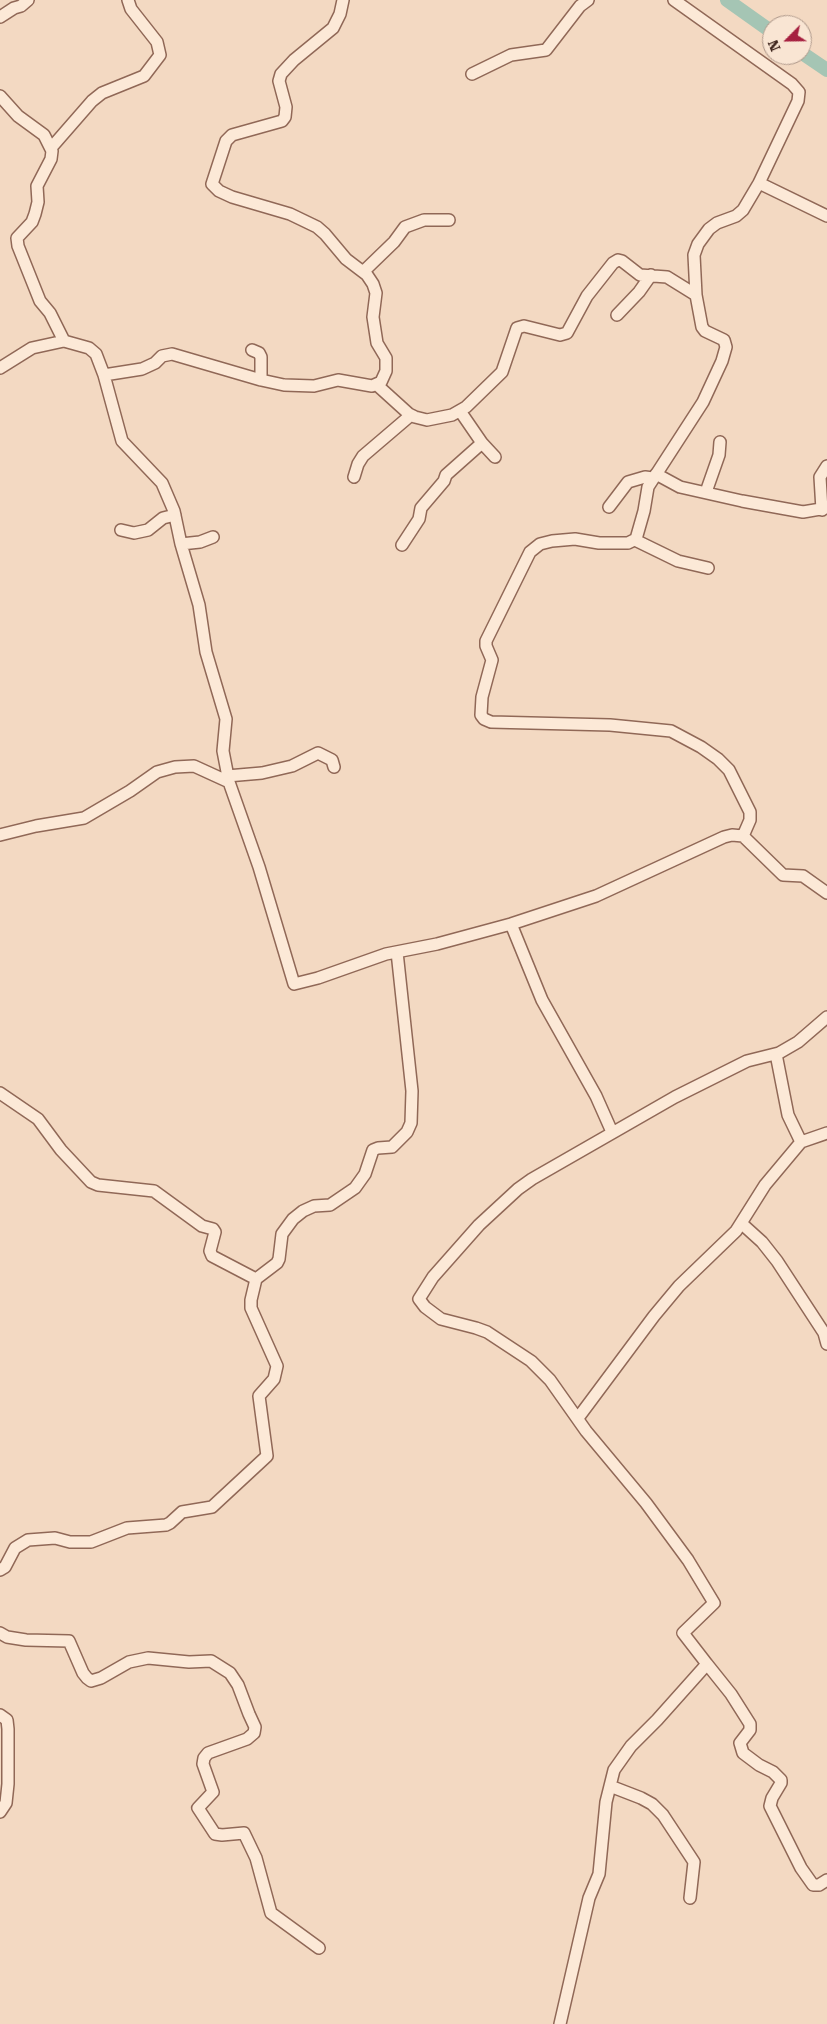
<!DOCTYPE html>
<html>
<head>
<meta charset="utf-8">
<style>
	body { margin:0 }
	#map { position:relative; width:827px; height:2024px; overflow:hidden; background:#f3d9c2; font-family:"Roboto Serif",serif }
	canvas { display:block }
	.north { position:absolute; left:762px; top:15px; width:50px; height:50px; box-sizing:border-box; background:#f9e5d3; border:1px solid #ae988a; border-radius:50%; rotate:247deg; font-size:14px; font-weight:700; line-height:20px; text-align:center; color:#3e251d }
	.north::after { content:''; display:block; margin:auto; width:18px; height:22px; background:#a61f3f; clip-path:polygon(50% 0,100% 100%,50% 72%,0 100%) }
</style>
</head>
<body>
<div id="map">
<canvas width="827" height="2024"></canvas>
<div class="north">N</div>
</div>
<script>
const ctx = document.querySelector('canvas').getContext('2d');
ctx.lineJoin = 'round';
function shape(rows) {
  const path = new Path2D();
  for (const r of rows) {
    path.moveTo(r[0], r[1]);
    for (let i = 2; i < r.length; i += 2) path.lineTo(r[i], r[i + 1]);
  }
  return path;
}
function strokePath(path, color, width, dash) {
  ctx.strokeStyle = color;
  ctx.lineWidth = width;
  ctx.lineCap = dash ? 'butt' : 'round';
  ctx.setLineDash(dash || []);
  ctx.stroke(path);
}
strokePath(shape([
	[727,0,772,32],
	[802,53,827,70]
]), '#a5c5b4', 14);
const minor = shape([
	[674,0,792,84,799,92,798,101,759,183,743,210,736,216,717,223,709,229,698,244,694,255,696,295,702,327,705,331,724,340,726,347,722,361,703,402,648,487,644,511,636,539,628,543,599,543,575,539,552,541,540,544,530,552,486,641,486,646,492,660,482,697,481,715,484,719,491,722,610,725,671,731,701,747,718,759,729,770,750,812,750,820,743,836],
	[0,17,14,8,21,6,28,0],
	[472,74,511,55,546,50,580,6,588,0],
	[0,96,18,116,44,135,52,151,51,159,37,186,38,202,35,214,32,222,17,238,18,246,40,301,50,313,64,341,89,348,96,354,104,375,122,441,162,483,174,511,181,544,199,605,206,652,226,719,223,751,229,782],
	[51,148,92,101,102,93,144,76,160,55,157,42,131,9,128,0],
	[759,183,827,216],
	[363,272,394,242,405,227,424,220,449,220],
	[617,315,639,292,651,275],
	[252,350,259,353,261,357,261,380],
	[0,368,32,348,64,341],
	[104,375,142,369,155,363,162,356,172,354,261,380,284,385,314,386,338,380,372,386,381,382,386,371,386,358,377,343,373,317,376,293,373,284,367,275,346,259,325,234,317,227,290,214,232,197,219,191,212,184,226,141,232,135,282,121,285,117,286,107,279,81,281,74,294,60,333,28,340,14,343,0],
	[377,385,409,414,415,417,427,420,452,415,466,407,502,372,517,328,524,326,560,335,567,333,587,296,613,263,618,260,622,261,640,275,667,277,696,295],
	[482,443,495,457],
	[656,474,680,487,742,501,803,512,827,508],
	[354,477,358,464,363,456,411,415],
	[706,492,719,455,720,442],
	[609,507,628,482,645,477,653,478],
	[822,510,820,477,827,466],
	[121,530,134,533,148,530,163,518,175,515],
	[635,540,678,561,708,568],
	[181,544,200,542,213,537],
	[402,545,419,519,421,508,444,481,446,475,482,443,460,411],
	[227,776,262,773,292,766,318,753,332,760,334,767],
	[0,835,36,826,84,818,130,791,157,772,175,767,194,766,229,782,259,867,294,984,318,978,386,954,437,944,511,924,596,896,724,837,732,835,743,836,783,875,803,876,827,893],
	[511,924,542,1000,596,1096,612,1132],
	[776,1054,788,1115,801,1142],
	[0,1093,38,1119,61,1150,91,1182,98,1185,154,1191,202,1226,213,1229,215,1232,210,1251,212,1256,256,1279],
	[741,1223,762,1242,777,1261,824,1333,827,1344],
	[578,1418,654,1316,679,1286,736,1231,765,1185,801,1142,827,1133],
	[0,1570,5,1567,15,1548,28,1540,55,1538,70,1542,91,1542,127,1528,166,1525,170,1523,182,1512,212,1507,267,1456,259,1396,274,1379,277,1366,251,1308,251,1300,256,1279,277,1263,279,1259,282,1234,293,1219,303,1211,314,1206,330,1205,355,1188,365,1174,373,1150,378,1148,392,1147,407,1132,411,1123,412,1091,397,952],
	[0,1633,7,1637,26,1640,69,1641,83,1673,87,1678,91,1681,101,1678,129,1662,148,1658,189,1662,211,1661,230,1673,238,1685,249,1714,255,1727,254,1733,247,1739,208,1753,204,1758,203,1764,213,1792,198,1808,215,1834,222,1835,244,1833,256,1858,271,1913,319,1948],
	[707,1664,731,1694,750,1724,750,1730,740,1743,743,1753,759,1765,773,1772,781,1780,781,1783,772,1798,770,1806,801,1868,813,1885,819,1885,827,1880],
	[0,1715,7,1720,8,1729,8,1784,6,1803,0,1812],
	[610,1786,641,1798,652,1804,663,1815,694,1862,690,1898],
	[560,2024,589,1898,599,1874,606,1802,614,1770,631,1746,657,1720,707,1664,683,1633,714,1603,688,1560,646,1503,586,1431,550,1380,531,1361,487,1332,476,1328,441,1319,425,1307,419,1299,433,1277,479,1225,518,1189,532,1179,675,1097,747,1061,779,1053,798,1042,827,1017]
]);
strokePath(minor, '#906857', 14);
strokePath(minor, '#fce9d7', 11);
</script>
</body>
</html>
